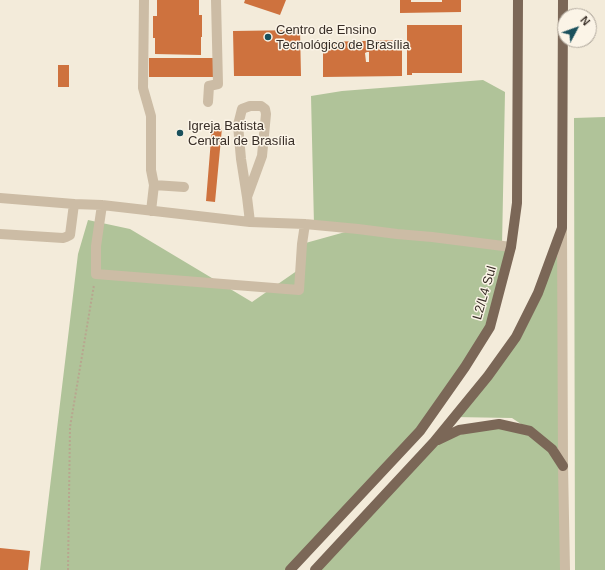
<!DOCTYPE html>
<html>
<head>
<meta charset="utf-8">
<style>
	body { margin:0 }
	#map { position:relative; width:605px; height:570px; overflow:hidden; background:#f3ebda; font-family:Arial,sans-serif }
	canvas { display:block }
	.north { position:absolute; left:557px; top:8px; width:40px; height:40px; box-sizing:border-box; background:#fbf4e7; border:1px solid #ada59a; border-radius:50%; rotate:49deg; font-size:11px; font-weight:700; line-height:16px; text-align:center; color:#382e27 }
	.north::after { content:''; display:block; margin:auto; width:14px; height:18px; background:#1a505c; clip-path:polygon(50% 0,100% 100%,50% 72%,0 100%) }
</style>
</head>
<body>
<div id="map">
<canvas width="605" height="570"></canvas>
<div class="north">N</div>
</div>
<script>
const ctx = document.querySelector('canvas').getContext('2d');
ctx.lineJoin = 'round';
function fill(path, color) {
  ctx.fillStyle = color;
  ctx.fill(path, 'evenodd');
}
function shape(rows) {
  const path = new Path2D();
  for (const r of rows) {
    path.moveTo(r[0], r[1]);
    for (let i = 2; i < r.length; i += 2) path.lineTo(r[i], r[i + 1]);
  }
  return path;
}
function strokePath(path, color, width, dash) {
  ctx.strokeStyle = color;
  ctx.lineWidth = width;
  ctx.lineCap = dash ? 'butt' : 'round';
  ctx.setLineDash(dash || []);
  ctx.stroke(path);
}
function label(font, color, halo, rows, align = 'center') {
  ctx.font = font + ' Arial,sans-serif';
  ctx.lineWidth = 3;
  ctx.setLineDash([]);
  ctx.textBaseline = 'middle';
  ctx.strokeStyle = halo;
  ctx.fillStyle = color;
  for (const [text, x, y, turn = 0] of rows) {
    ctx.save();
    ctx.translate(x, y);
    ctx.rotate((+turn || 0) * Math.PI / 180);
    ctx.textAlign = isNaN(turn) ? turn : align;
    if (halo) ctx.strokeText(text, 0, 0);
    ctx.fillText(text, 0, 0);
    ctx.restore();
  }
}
fill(shape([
	[483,80,505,92,502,246,511,247,490,327,420,431,289,570,40,570,78,254,88,220,130,229,252,302,301,268,302,244,356,229,314,225,311,96,342,91],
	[605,117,605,570,575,570,574,118],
	[562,228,563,452,531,431,563,466,563,570,314,570,434,442,499,424,530,430,512,418,454,417,516,337]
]), '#b0c399');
fill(shape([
	[157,0,199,0,199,15,202,15,202,37,201,37,201,55,155,54,155,38,153,38,153,16,157,16],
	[245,0,286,0,280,15,244,3],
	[400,0,411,0,411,2,442,2,442,0,461,0,461,12,400,13],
	[407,25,462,25,462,73,412,73,412,75,407,75],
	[300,30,301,76,234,76,233,31],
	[402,40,402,76,323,77,323,42],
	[367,52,369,52,369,62,366,62,365,53],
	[149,58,217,58,217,77,149,77],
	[58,65,69,65,69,87,58,87],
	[212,127,222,128,215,202,206,201],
	[0,548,30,551,28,570,0,570]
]), '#ce723e');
strokePath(shape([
	[68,570,70,427,94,285]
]), '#b8a68f', 2, [2, 2]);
strokePath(shape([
	[144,0,143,88,151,116,151,170,154,185,151,211],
	[208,102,209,86,218,84,216,0],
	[154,185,184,187],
	[247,197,262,156,266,114,265,109,261,106,250,106,242,109,238,125,241,159,247,197,250,222],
	[0,198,74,204,102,205,250,222,305,224,358,229,397,234,432,237,511,247],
	[102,205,96,246,96,274,299,290,302,244,305,224],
	[562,230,563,466,565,570],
	[0,234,63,238,66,237,70,235,74,204]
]), '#ccbca5', 10);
strokePath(shape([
	[438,440,459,430,499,424,530,431,552,449,563,466],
	[290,570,420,431,465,367,490,327,511,247,517,203,518,0],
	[315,570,434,442,488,376,516,337,538,293,562,228,563,0]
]), '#7b6757', 10);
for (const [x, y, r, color] of [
	[268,37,4,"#1a505c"],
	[180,133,4,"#1a505c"]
]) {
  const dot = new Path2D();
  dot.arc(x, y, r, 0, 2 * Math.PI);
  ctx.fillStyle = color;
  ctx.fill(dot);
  strokePath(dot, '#fbf4e7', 1.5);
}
label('13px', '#382e27', '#fbf4e7', [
	["Centro de Ensino",276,30],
	["Tecnológico de Brasília",276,45],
	["Igreja Batista",188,126],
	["Central de Brasília",188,141]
], 'left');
label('13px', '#382e27', '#fbf4e7', [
	["L2/L4 Sul",485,293,-74]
]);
</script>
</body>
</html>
